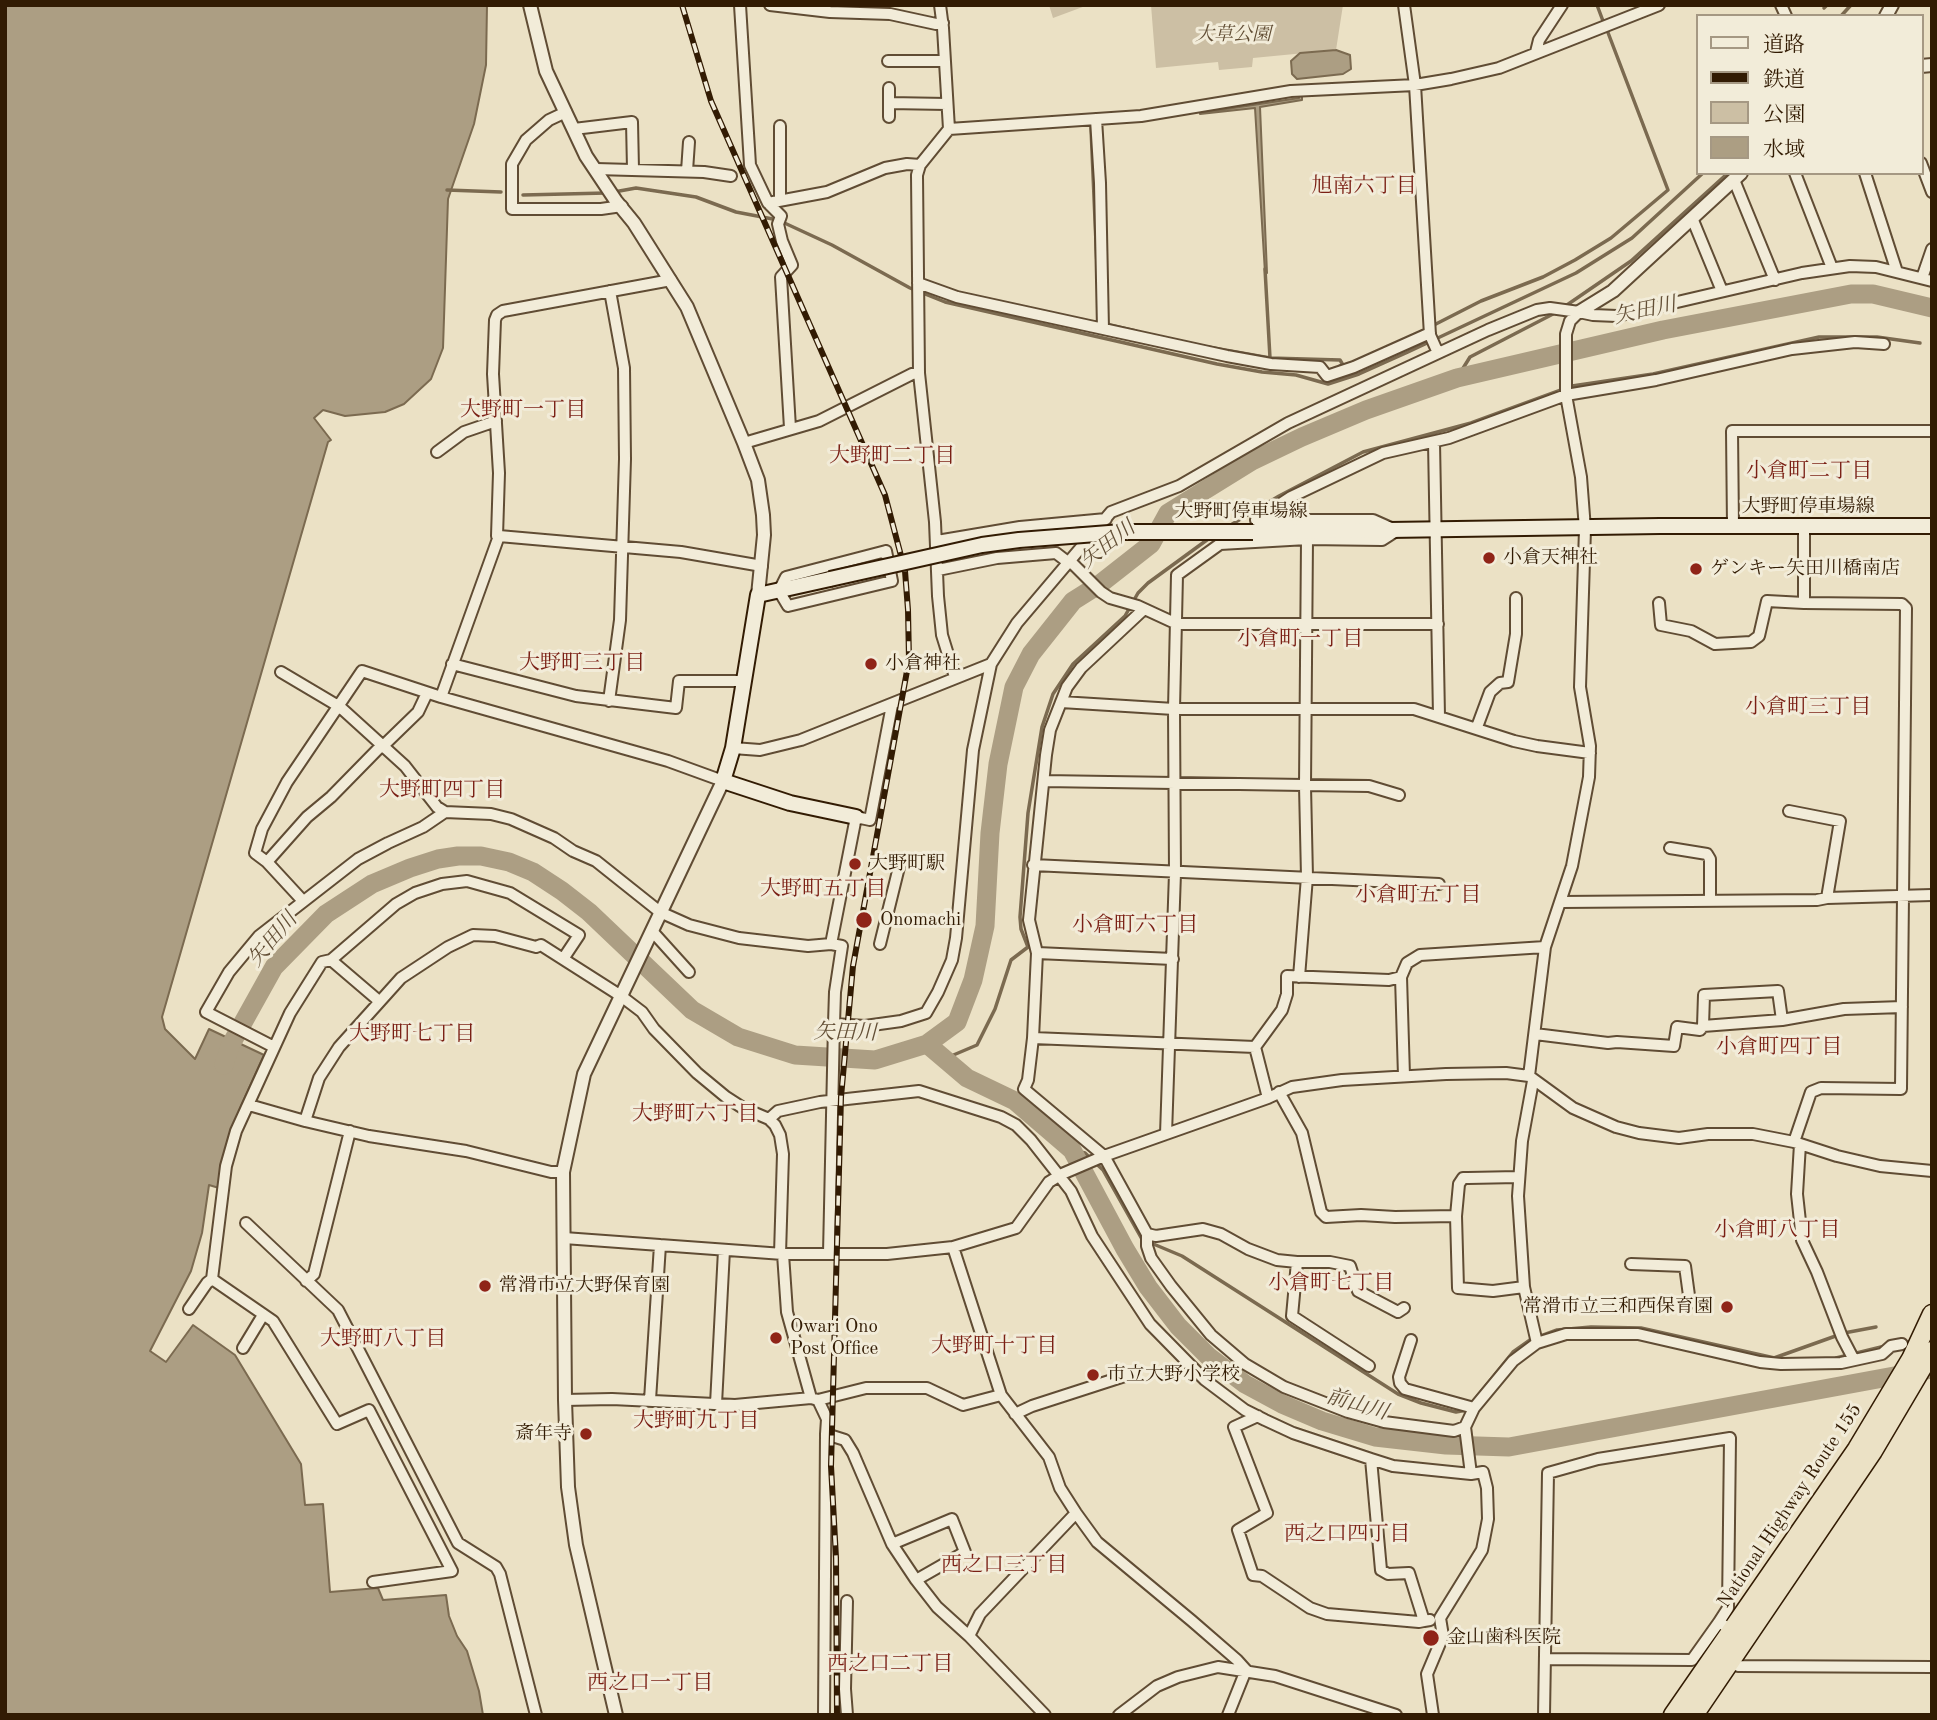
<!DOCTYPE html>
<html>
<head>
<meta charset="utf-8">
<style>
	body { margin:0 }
	#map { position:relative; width:1937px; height:1720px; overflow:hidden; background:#ebe1c5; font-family:"Old Standard TT","Noto Serif JP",serif }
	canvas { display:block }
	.frame { position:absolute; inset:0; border:7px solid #321b03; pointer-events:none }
	.legend { position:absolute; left:1696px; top:14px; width:228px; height:161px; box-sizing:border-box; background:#f2ecd9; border:2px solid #a59883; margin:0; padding:9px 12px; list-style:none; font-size:21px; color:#321b03 }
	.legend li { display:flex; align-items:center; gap:14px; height:35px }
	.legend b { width:35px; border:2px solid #a59883 }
</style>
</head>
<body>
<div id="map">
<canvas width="1937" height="1720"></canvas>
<div class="frame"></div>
<ul class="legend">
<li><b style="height:9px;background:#f2ecd9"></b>道路</li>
<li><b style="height:9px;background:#321b03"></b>鉄道</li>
<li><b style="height:19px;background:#ccbfa4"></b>公園</li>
<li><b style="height:19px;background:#ac9e83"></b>水域</li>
</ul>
</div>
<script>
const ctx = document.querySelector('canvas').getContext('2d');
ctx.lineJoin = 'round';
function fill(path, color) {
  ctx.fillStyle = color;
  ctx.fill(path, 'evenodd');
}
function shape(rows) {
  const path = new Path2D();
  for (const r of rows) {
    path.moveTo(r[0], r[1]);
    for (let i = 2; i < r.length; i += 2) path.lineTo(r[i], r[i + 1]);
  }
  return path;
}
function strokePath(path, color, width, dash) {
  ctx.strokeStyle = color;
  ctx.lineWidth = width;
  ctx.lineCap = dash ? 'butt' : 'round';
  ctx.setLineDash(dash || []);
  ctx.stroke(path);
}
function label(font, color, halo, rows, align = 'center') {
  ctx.font = font + ' "Old Standard TT","Noto Serif JP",serif';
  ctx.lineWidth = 6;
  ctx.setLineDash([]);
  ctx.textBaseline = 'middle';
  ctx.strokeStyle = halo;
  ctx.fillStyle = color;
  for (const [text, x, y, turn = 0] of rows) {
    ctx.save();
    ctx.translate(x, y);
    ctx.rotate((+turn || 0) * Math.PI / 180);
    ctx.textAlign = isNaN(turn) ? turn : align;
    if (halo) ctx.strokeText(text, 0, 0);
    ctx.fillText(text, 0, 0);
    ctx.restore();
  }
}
fill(shape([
	[1049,5,1088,5,1053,18],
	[1151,5,1343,5,1336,50,1253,58,1252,67,1219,70,1218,62,1156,68]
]), '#ccbfa4');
const water = shape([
	[5,5,487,5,486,65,474,124,448,199,443,348,431,379,404,404,385,412,345,416,323,410,314,418,331,440,328,442,162,1017,165,1029,195,1059,209,1029,264,1055,241,1106,219,1188,209,1185,202,1233,191,1271,150,1351,166,1362,193,1325,235,1355,301,1464,305,1505,323,1504,330,1592,378,1588,383,1600,446,1595,449,1616,457,1636,467,1651,479,1691,483,1715,5,1715,5,5],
	[1336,50,1350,55,1351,69,1343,74,1297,79,1292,74,1291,61,1300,53,1336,50],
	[1302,94,1302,100,1260,107,1267,273,1265,273,1255,108,1200,114,1200,113,1299,98,1299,95,1302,94]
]);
fill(water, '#ac9e83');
strokePath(water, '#7b6a50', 2);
strokePath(shape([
	[1597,5,1603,21],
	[1824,8,1827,5],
	[1841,16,1851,5],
	[1091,128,1097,266],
	[447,190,501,192],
	[614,192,636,188,696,197,736,212,778,220,832,245,910,288,945,302,1217,364,1262,372,1296,375,1328,384,1359,374,1408,352,1576,273,1632,238,1703,173],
	[523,195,606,193],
	[1265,269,1270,358],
	[1564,307,1631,261,1728,173],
	[1106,324,1136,331],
	[1432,326,1481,301,1543,277,1575,260,1611,238,1668,190,1607,30],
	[1208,347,1270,358,1340,360,1343,365,1340,366],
	[1457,378,1470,357,1555,313],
	[1229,526,1279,496,1363,452,1471,423,1572,386,1653,374,1819,337,1877,337,1920,343],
	[944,1059,977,1045,995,1009,1011,960,1028,947,1021,929,1020,917,1028,813,1042,727,1053,694,1073,664,1125,616,1138,593,1148,583,1211,537],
	[1072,1150,1085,1153,1103,1170,1143,1241],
	[1151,1243,1182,1256,1398,1394,1421,1403,1456,1412,1467,1410],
	[1774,1358,1844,1333,1876,1327],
	[1836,1358,1881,1347],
	[1471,1404,1513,1352,1530,1340,1557,1330,1591,1327,1641,1328,1779,1359]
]), '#7b6a50', 3.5);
strokePath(shape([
	[927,1044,967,1078,1015,1101,1072,1150,1125,1249,1148,1287,1178,1326,1208,1356,1245,1384,1282,1404,1322,1421,1375,1437,1446,1445,1509,1447,1932,1369],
	[224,1065,230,1046,274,967,326,914,372,884,410,868,438,859,458,856,481,856,509,862,533,872,562,891,589,912,692,1010,738,1037,795,1055,875,1060,927,1044,957,1022,973,980,985,926,990,833,998,764,1014,687,1031,654,1073,601,1100,584,1151,544,1168,513,1252,461,1302,437,1366,410,1457,378,1663,330,1851,294,1873,294,1932,308]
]), '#ac9e83', 19);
const minor = shape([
	[740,5,750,165,768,203,827,192,885,168,907,164,920,165],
	[770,5,830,12,890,14,936,24,943,23],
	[940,5,943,28,949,129,920,165,917,175,919,373,935,522,938,596,942,635,955,677],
	[1404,5,1415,85,1430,335,1438,353],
	[1781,5,1786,16],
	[1536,52,1539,40,1562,5],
	[888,61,945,61],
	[889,88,889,117],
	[889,103,947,104],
	[566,112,549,120,526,140,512,164,512,209,601,209,622,206],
	[1096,119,1100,183,1103,329],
	[780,126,780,201],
	[574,129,632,122,633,169],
	[949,129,1141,116,1291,91,1415,85,1451,79,1499,68,1659,5],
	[1921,163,1932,192],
	[596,169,704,172,731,176],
	[687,171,689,142],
	[1795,173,1832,268],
	[1865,173,1897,272],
	[1734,180,1775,280],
	[768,203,781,216,778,224,782,241,792,265,781,277,790,428],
	[1692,218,1722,291],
	[1922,278,1932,249],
	[918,283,957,297,1227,356,1271,364,1320,367,1327,376,1354,367,1430,333],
	[1579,312,1593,315,1617,316,1802,273,1850,266,1876,267,1932,281],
	[1434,442,1439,716],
	[744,443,819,421,912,374,919,373],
	[437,452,464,432,496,421],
	[1256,520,1291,497,1383,453,1449,438,1566,395,1656,380,1792,349,1855,342,1884,344],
	[1256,520,1373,520,1391,528],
	[1733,526,1732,431,1932,431],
	[499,536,681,552,762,566],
	[937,541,1020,527,1106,519],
	[886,551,892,581,788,606,779,591,786,577,886,551],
	[1070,561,1101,592,1110,598,1138,606,1177,624,1438,624],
	[938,570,997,558,1056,553,1069,563],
	[1659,603,1661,625,1691,631,1715,644,1751,642,1759,636,1767,601,1804,603],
	[1143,610,1081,668,1067,687,1050,730,1046,755,1029,920,1037,953,1033,1038,1028,1080,1024,1089,1104,1156,1147,1234,1156,1236,1203,1229,1221,1234,1248,1249,1277,1260,1297,1262],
	[452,664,576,696,676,708,679,681,745,681],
	[281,672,340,707,405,766,437,807,445,812,491,814,511,819,554,838,573,851,596,861,660,912,689,925,739,938,808,946,831,944,856,817,870,820,892,705],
	[441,697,499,536,497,536,499,473,493,374,495,320,497,315,503,311,671,280],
	[609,701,620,620,625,459,624,368,610,291],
	[1061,702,1174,709,1414,709,1514,741,1537,746,1590,753],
	[1477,727,1490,692,1500,683,1508,682,1516,634,1516,598],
	[383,746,418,712,427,693],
	[733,748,760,750,801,740,991,664,1017,623,1111,512,1179,486,1288,423,1488,330,1537,310,1550,308,1579,312,1570,321,1566,334,1566,395,1581,477,1585,529,1580,687,1590,746,1589,777,1572,866,1545,947,1529,1076],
	[1044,781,1369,786,1399,795],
	[1789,811,1840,821,1827,898],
	[1670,848,1707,854,1710,859,1710,901],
	[267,862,307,817,331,797,382,745],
	[1033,865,1439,884],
	[303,901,267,862,255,853,262,829,287,782,362,671,441,697,668,761,723,781],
	[1561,902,1817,900,1827,898,1932,895],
	[652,931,689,972],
	[831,944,842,946,835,992,834,1024,865,1026,901,1021,926,1013,938,992,952,960,956,938,973,750,991,664],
	[880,944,899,867],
	[1037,953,1173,959],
	[331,960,379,1001],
	[1299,977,1307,877,1305,786,1307,539],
	[1401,977,1404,1076],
	[1703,1026,1704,995,1778,991,1782,1020],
	[1535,1034,1608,1043,1617,1042,1674,1046,1677,1027,1700,1030,1703,1026,1782,1020,1844,1009,1902,1007],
	[1033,1038,1255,1047,1282,1010,1287,994,1287,976,1389,980,1401,977,1407,963,1420,955,1545,947],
	[274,1047,206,1012,229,972,259,936,358,859,388,843,423,827,445,812],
	[1255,1047,1268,1098],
	[1533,1081,1522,1141,1518,1196,1524,1287,1537,1343],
	[1279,1092,1302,1133,1321,1212,1326,1217,1361,1215,1395,1217,1456,1216],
	[249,1105,305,1121],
	[769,1119,778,1111,820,1102,919,1091,1001,1117,1016,1125,1031,1140,1071,1191,1092,1236,1150,1324,1205,1380,1245,1410,1265,1420,1293,1433,1371,1459],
	[1166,1134,1175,873,1174,709,1177,575,1220,544,1307,539,1382,540,1396,531],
	[1794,1142,1811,1092,1821,1088,1901,1089,1906,608,1902,604,1804,603,1804,525],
	[1800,1144,1797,1194,1802,1240,1817,1272,1842,1337,1854,1360],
	[563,1172,551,1172,466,1151,369,1136,305,1121,319,1078,339,1047,401,978,448,947,473,935,495,936,536,947,541,945,621,996,642,1012,654,1029,697,1073,726,1097,743,1108,769,1119,775,1125,780,1135,783,1154,780,1254],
	[1518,1177,1468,1178,1463,1178,1459,1184,1456,1216,1458,1288,1493,1291,1524,1287],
	[246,1223,338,1310,458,1543,496,1567,500,1574,536,1715],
	[1147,1234,1147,1246,1151,1258,1171,1286,1211,1335,1245,1364,1284,1387,1348,1412,1384,1422,1454,1431,1465,1427],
	[564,1238,783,1254,887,1254,953,1247,1016,1228,1049,1182,1062,1174,1104,1156,1268,1098,1292,1087,1342,1080,1446,1074,1506,1073,1529,1076,1573,1108,1616,1127,1639,1133,1679,1138,1708,1134,1753,1134,1794,1142,1837,1156,1880,1166,1932,1171],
	[953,1247,1001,1395,1049,1457,1060,1488,1076,1513,1097,1542,1192,1621,1237,1660,1246,1670],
	[829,1253,834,1024],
	[783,1254,787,1312,811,1398],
	[1631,1264,1685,1266,1690,1303],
	[306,1281,314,1274,350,1131],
	[189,1309,207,1283,212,1279],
	[1411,1340,1399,1377,1400,1383,1405,1389,1474,1408],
	[243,1348,263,1315],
	[1369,1366,1292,1316,1297,1262,1330,1262,1350,1266,1358,1291,1398,1312,1404,1308],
	[565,1400,612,1399,735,1405,811,1398,818,1400,827,1419,826,1434,845,1440,853,1453,892,1544,916,1580,937,1607,969,1636,1045,1715],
	[650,1400,660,1245],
	[818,1400,866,1388,927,1388,963,1405,1001,1395],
	[716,1404,724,1250],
	[1015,1414,1032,1406,1134,1373],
	[1258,1416,1234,1427,1267,1513,1238,1530,1253,1575,1262,1576,1310,1608,1327,1614,1419,1622,1424,1621],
	[892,1544,952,1519,965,1552,916,1580],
	[373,1582,452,1571,369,1410,337,1424,273,1321,212,1279,226,1166,236,1131,290,1013,322,962,331,960,396,904,415,893,442,884,467,881,510,893,579,935,563,959],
	[1430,1620,1424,1621,1409,1573,1388,1574,1381,1570,1371,1459,1393,1466,1471,1474],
	[969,1636,980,1614,1076,1513],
	[1546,1659,1692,1660,1719,1622,1725,1626],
	[1729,1661,1738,1666,1932,1667],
	[824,1715,826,1434],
	[847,1715,845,1689,847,1601],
	[1119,1715,1157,1686,1178,1677,1218,1667,1275,1676,1396,1715],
	[1228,1715,1246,1670],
	[1433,1715,1427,1674,1443,1636,1440,1618,1482,1550,1488,1519,1487,1488,1483,1472,1471,1474,1465,1427,1474,1408,1513,1361,1537,1343,1566,1334,1638,1334,1760,1362,1781,1364,1841,1363,1882,1354,1891,1346,1902,1344],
	[1544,1715,1548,1473,1598,1459,1730,1438,1728,1608,1719,1622]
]);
const tertiary = shape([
	[530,5,546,71,586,156,616,201,634,223,687,307,744,443,758,480,763,515,764,535,758,595],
	[1886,16,1892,5],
	[1921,66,1932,65],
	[1579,312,1613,291,1741,173],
	[616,1715,576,1545,568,1487,565,1400,563,1172,584,1074,723,781]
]);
const secondary = shape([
	[1253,532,1660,526,1932,526],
	[830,579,758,595,733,748,723,781,790,803,856,817]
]);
const trunk = shape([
	[1673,1715,1857,1449,1911,1359,1932,1314],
	[1694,1715,1873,1451,1932,1351]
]);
strokePath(minor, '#604c34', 14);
strokePath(tertiary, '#604c34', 16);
strokePath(secondary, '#321b03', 18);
strokePath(trunk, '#321b03', 21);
strokePath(minor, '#f2ecd9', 10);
strokePath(tertiary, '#f2ecd9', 12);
strokePath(secondary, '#f2ecd9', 14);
strokePath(trunk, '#ebe1c5', 18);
const rail = shape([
	[682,5,711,101,885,495,905,571,908,610,909,660,853,966,841,1097,831,1466,836,1558,837,1715]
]);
strokePath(rail, '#321b03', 6);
strokePath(rail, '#f2ecd9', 3.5, [10]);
const secondaryBridge = shape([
	[830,579,982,545,1019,540,1122,532,1253,532]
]);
strokePath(secondaryBridge, '#321b03', 18, []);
strokePath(secondaryBridge, '#f2ecd9', 14);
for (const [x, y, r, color] of [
	[1489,558,7,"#8f2418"],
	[1696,569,7,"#8f2418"],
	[871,664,7,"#8f2418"],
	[855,864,7,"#8f2418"],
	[864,920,9,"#8f2418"],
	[485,1286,7,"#8f2418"],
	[1727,1307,7,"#8f2418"],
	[776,1338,7,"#8f2418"],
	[1093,1375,7,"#8f2418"],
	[586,1434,7,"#8f2418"],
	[1431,1638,9,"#8f2418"]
]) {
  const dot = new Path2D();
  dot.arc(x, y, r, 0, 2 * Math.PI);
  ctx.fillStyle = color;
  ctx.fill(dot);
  strokePath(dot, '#f2ecd9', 2.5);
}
label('italic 19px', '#604c33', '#f2ecd9', [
	["大草公園",1233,35]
]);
label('19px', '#321b03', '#f2ecd9', [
	["大野町停車場線",1808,507],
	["大野町停車場線",1241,512],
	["National Highway Route 155",1790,1506,-56]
]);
label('19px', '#321b03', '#f2ecd9', [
	["小倉天神社",1503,558],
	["ゲンキー矢田川橋南店",1710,569],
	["小倉神社",885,664],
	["大野町駅",869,864],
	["Onomachi",880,920],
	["常滑市立大野保育園",499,1286],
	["常滑市立三和西保育園",1713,1307,"right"],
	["Owari Ono",790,1327],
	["Post Office",790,1349],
	["市立大野小学校",1107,1375],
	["斎年寺",572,1434,"right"],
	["金山歯科医院",1447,1638]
], 'left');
label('21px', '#7a1f14', '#f2ecd9', [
	["旭南六丁目",1364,186],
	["大野町一丁目",523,410],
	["大野町二丁目",892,456],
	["小倉町二丁目",1809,471],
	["小倉町一丁目",1300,639],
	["大野町三丁目",582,663],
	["小倉町三丁目",1808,707],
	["大野町四丁目",442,790],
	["大野町五丁目",823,889],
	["小倉町五丁目",1418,895],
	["小倉町六丁目",1135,925],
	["大野町七丁目",412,1034],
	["小倉町四丁目",1779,1047],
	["大野町六丁目",695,1114],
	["小倉町八丁目",1777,1230],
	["小倉町七丁目",1331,1283],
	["大野町八丁目",383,1339],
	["大野町十丁目",994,1346],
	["大野町九丁目",696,1421],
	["西之口四丁目",1347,1534],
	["西之口三丁目",1004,1565],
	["西之口二丁目",890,1664],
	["西之口一丁目",650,1683]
]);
label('italic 21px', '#634f36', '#f2ecd9', [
	["矢田川",1645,311,-12],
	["矢田川",1108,545,-38],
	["矢田川",273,940,-50],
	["矢田川",845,1033,1],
	["前山川",1357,1405,16]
]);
</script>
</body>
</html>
